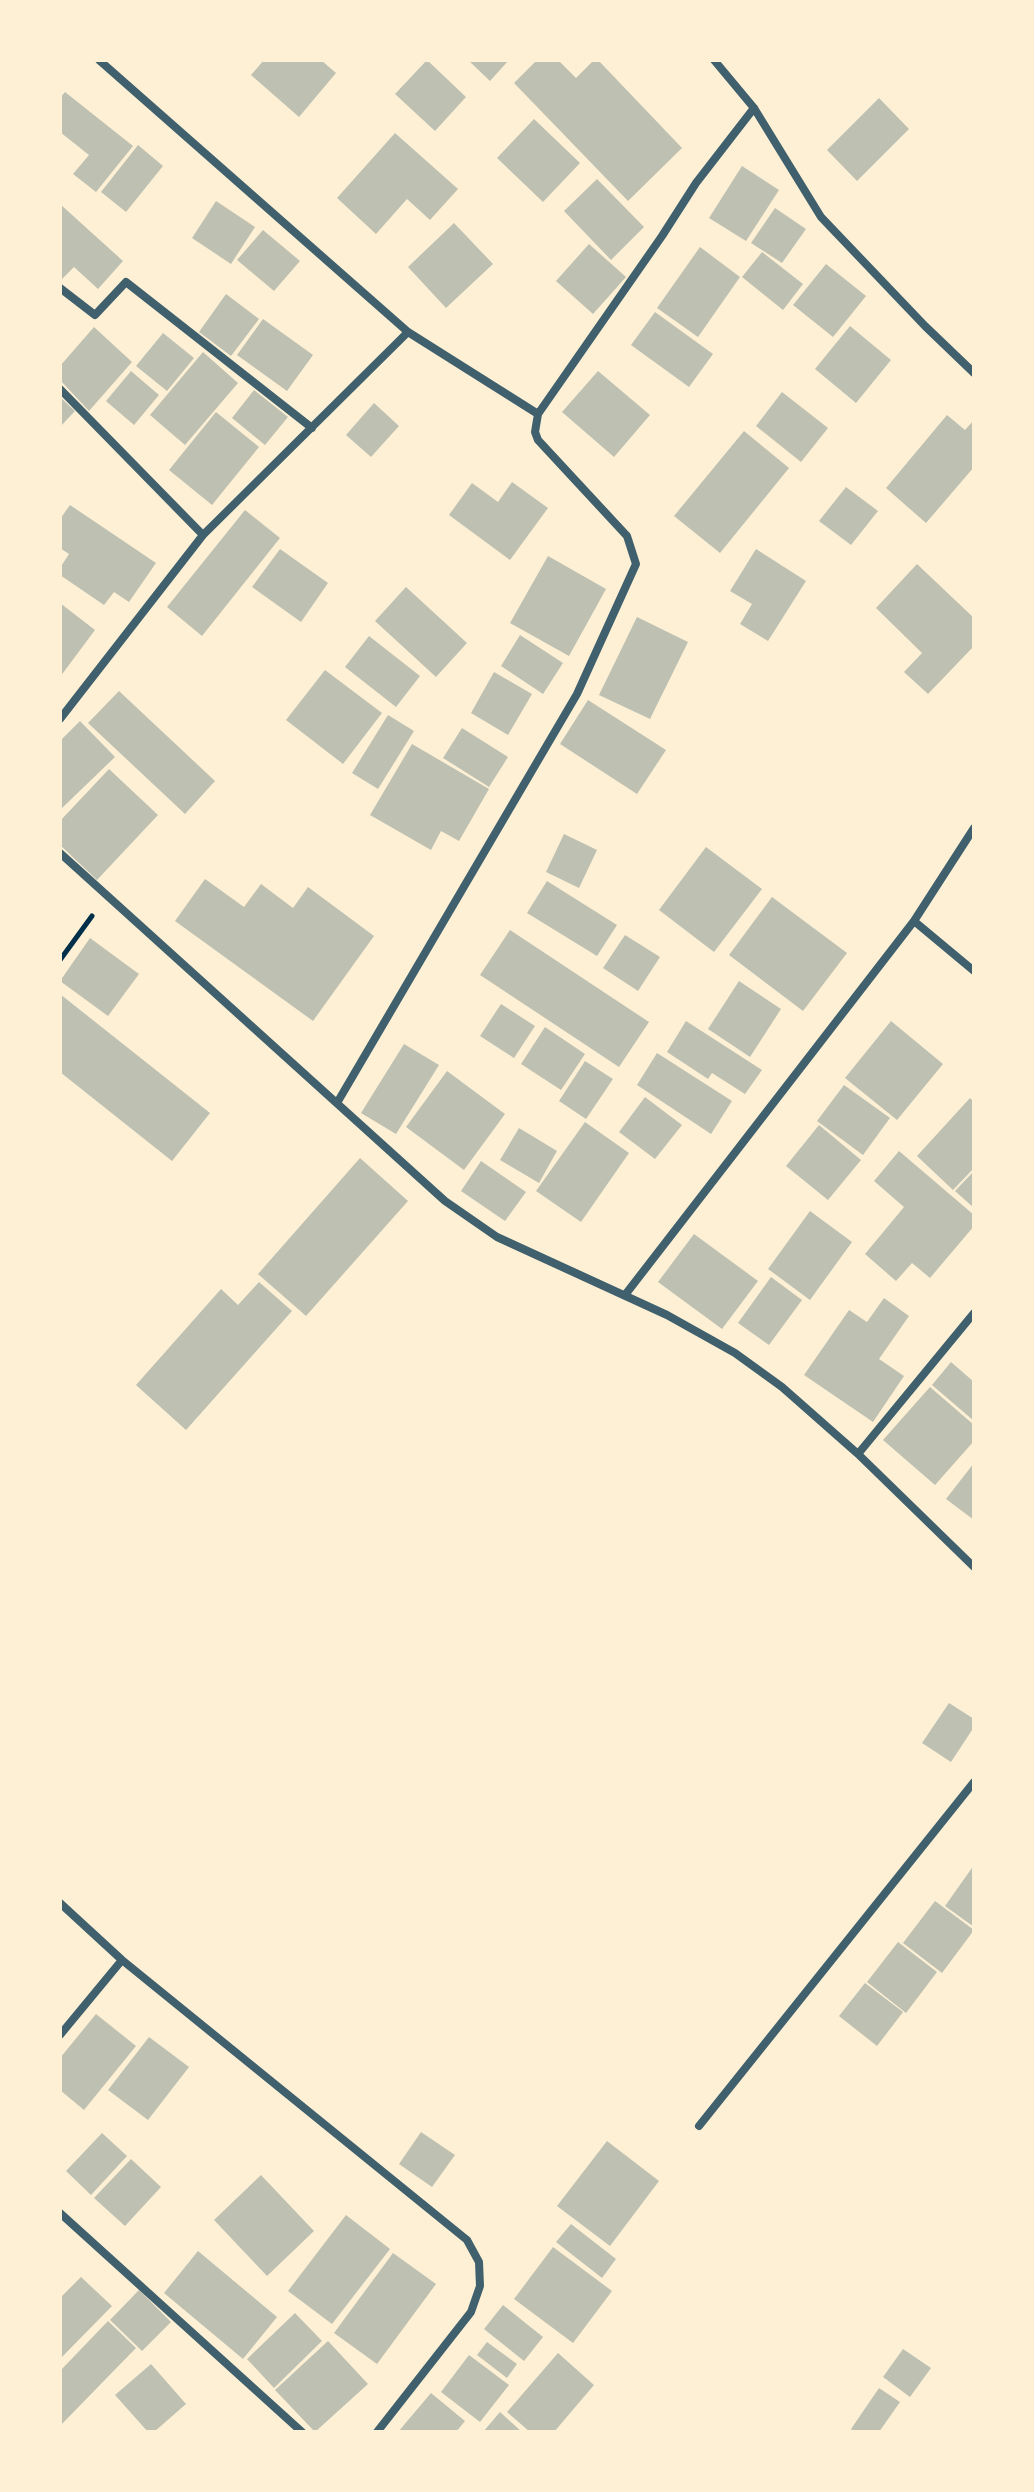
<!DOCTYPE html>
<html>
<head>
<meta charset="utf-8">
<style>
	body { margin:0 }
	#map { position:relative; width:1034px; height:2492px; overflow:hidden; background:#fdf0d5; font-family:Ubuntu,sans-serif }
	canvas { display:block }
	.frame { position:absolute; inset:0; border:62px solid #fdf0d5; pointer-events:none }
</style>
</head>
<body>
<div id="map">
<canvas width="1034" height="2492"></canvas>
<div class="frame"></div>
</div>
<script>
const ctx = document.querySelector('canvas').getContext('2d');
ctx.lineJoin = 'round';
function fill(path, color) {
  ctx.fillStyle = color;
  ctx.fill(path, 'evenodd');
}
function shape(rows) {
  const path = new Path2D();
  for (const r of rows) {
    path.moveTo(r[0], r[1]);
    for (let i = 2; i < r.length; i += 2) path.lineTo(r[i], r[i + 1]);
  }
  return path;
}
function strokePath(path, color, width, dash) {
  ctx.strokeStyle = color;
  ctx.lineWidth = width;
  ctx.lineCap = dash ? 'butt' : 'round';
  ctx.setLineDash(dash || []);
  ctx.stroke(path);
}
fill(shape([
	[264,60,321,60,336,73,299,117,251,75],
	[427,60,466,97,435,131,395,94],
	[468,60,509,60,490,81],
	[537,60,558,60,576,78,594,60,598,60,682,148,628,201,514,83],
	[65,92,133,146,96,192,73,174,89,155,60,132,60,98],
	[879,98,909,129,857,181,827,150],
	[534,119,580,163,543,202,497,158],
	[395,133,458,189,430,220,407,199,376,234,337,198],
	[138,145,163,166,126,212,101,192],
	[742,166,779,190,746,241,709,218],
	[597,179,644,227,611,260,564,211],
	[216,201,255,227,231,264,192,238],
	[60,204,123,261,98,289,74,267,60,281],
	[775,208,806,229,782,263,751,243],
	[454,223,493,264,446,308,408,267],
	[263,230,300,261,274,291,237,260],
	[589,244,626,277,593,314,556,281],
	[700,247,740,277,698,337,657,308],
	[762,252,803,284,783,310,742,277],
	[826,264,866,296,833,337,793,305],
	[226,294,259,319,231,356,199,332],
	[655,312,713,354,689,387,631,345],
	[263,319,313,355,287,391,237,355],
	[850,326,891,360,856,403,815,369],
	[94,327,132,362,89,411,60,380,60,366],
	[163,333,194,358,167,391,136,366],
	[203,352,238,383,185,445,150,415],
	[131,371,159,395,134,425,106,401],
	[598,371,650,415,614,457,562,412],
	[254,390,288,417,265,445,232,418],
	[782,392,828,428,801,462,756,426],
	[60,397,75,411,60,427],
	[374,403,399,426,371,457,346,435],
	[216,412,259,447,212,505,169,470],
	[947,415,965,430,974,420,974,467,926,523,886,488],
	[744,431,789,468,720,553,674,516],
	[512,482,548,508,510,560,449,515,472,483,498,502],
	[846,487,878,511,851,545,819,521],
	[70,505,156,563,129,602,114,592,104,605,60,575,60,568,69,554,60,548,60,519],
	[245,510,280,538,202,636,167,607],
	[280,549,328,583,301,622,252,587],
	[756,549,806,581,768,641,740,624,752,604,730,591],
	[548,556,606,589,569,656,510,623],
	[917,564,974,618,974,646,928,694,904,672,922,653,876,608],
	[406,587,467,643,436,677,375,621],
	[60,603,95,630,60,677],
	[637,617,688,642,650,719,599,695],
	[520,635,563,663,543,694,501,666],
	[369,636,420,676,396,707,345,667],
	[325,670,382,713,343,764,286,720],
	[494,672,532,694,508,735,471,713],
	[119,691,215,781,185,814,88,723],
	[588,700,666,750,637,794,560,744],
	[388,715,414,731,378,789,352,773],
	[80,721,115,757,60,810,60,741],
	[462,728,508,757,489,787,443,758],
	[412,744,489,789,459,841,441,831,431,850,370,815],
	[109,769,158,815,97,880,60,845,60,821],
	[564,834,597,850,579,888,546,872],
	[706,847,762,889,714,952,659,910],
	[205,879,244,907,261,884,293,908,308,887,374,936,313,1021,175,921],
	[547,881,617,925,597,956,527,913],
	[772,897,847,953,803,1011,729,955],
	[510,930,649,1022,619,1067,480,975],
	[625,935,660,957,638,991,603,968],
	[90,938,139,974,108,1016,60,981],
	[739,981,781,1009,750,1057,708,1029],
	[60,994,210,1113,172,1161,60,1072],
	[501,1004,535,1026,514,1058,480,1036],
	[686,1021,762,1070,745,1094,712,1073,708,1079,667,1052],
	[891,1021,943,1064,897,1120,845,1078],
	[545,1027,585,1054,561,1090,521,1064],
	[404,1044,439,1065,396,1134,361,1113],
	[657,1053,732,1101,711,1134,637,1085],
	[585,1061,613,1079,586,1119,559,1101],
	[447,1071,505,1114,464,1170,406,1127],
	[844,1085,890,1118,863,1155,817,1121],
	[645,1097,682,1125,655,1159,619,1132],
	[970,1098,974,1102,974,1168,953,1190,917,1156],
	[585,1122,629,1153,581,1222,536,1191],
	[819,1125,861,1160,828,1200,786,1166],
	[519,1128,557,1151,539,1183,500,1160],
	[899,1151,974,1215,974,1226,930,1278,912,1263,896,1281,865,1254,904,1207,874,1181],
	[360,1158,408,1201,306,1316,258,1274],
	[481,1161,526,1192,505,1221,461,1191],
	[974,1171,974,1208,955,1191],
	[810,1211,852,1242,810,1300,768,1269],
	[694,1234,758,1281,722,1329,658,1282],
	[771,1277,802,1300,769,1345,738,1323],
	[259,1282,292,1311,186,1430,136,1385,221,1289,238,1305],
	[884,1298,909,1316,879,1359,904,1376,873,1422,804,1375,849,1310,867,1322],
	[951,1362,974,1382,974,1421,932,1385],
	[930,1387,974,1425,974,1441,935,1485,883,1440],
	[974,1463,974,1520,946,1499],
	[949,1703,974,1719,974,1727,951,1762,922,1743],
	[974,1865,974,1927,945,1906],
	[935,1901,974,1930,942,1973,903,1943],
	[898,1942,937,1972,906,2013,867,1982],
	[865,1983,903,2012,877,2046,839,2016],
	[96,2014,136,2046,84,2110,60,2090,60,2058],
	[149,2037,189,2067,148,2120,108,2090],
	[421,2132,455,2155,432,2187,399,2164],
	[102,2133,127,2156,91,2195,66,2171],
	[607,2141,659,2181,610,2246,557,2206],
	[131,2159,161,2187,125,2226,94,2198],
	[261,2175,314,2231,267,2276,214,2220],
	[346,2215,390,2249,332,2324,288,2291],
	[571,2224,616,2259,602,2278,556,2242],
	[553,2247,612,2291,573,2343,514,2299],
	[198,2251,277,2317,243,2359,164,2293],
	[393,2253,436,2284,377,2364,334,2333],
	[81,2277,112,2306,62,2357,60,2355,60,2298],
	[139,2290,171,2322,142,2351,110,2320],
	[503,2305,543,2337,524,2361,484,2329],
	[295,2313,322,2341,274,2388,247,2359],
	[108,2321,136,2348,60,2426,60,2371],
	[328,2341,368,2384,315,2432,275,2390],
	[487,2342,517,2364,507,2378,477,2355],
	[903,2349,931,2368,910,2397,883,2377],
	[558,2353,594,2385,554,2432,530,2432,507,2412],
	[469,2355,509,2385,480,2422,441,2392],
	[151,2364,186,2404,154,2432,148,2432,115,2395],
	[879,2388,900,2402,879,2432,855,2432,851,2429],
	[431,2393,465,2421,456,2432,398,2432],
	[500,2412,522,2432,483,2432]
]), '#bec0b2');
strokePath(shape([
	[60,960,92,916]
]), '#003049', 5);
strokePath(shape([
	[99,60,408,332,538,414],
	[714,60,754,108,821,217,925,326,974,373],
	[60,288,95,315,126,282,312,428],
	[60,389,203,535],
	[60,719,203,535,408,332],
	[60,853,445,1201,497,1237,667,1315,735,1353,782,1387,858,1454,974,1567],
	[914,921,974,971],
	[337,1103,577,694,636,564,627,536,538,440,535,432,538,414,662,236,696,183,754,108],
	[625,1295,914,921,974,828],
	[858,1454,974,1313],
	[60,1903,122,1960,467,2240,479,2262,480,2286,471,2312,377,2432],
	[60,2035,122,1960],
	[699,2126,974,1782],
	[60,2213,302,2432]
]), '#3f606c', 8);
</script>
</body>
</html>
